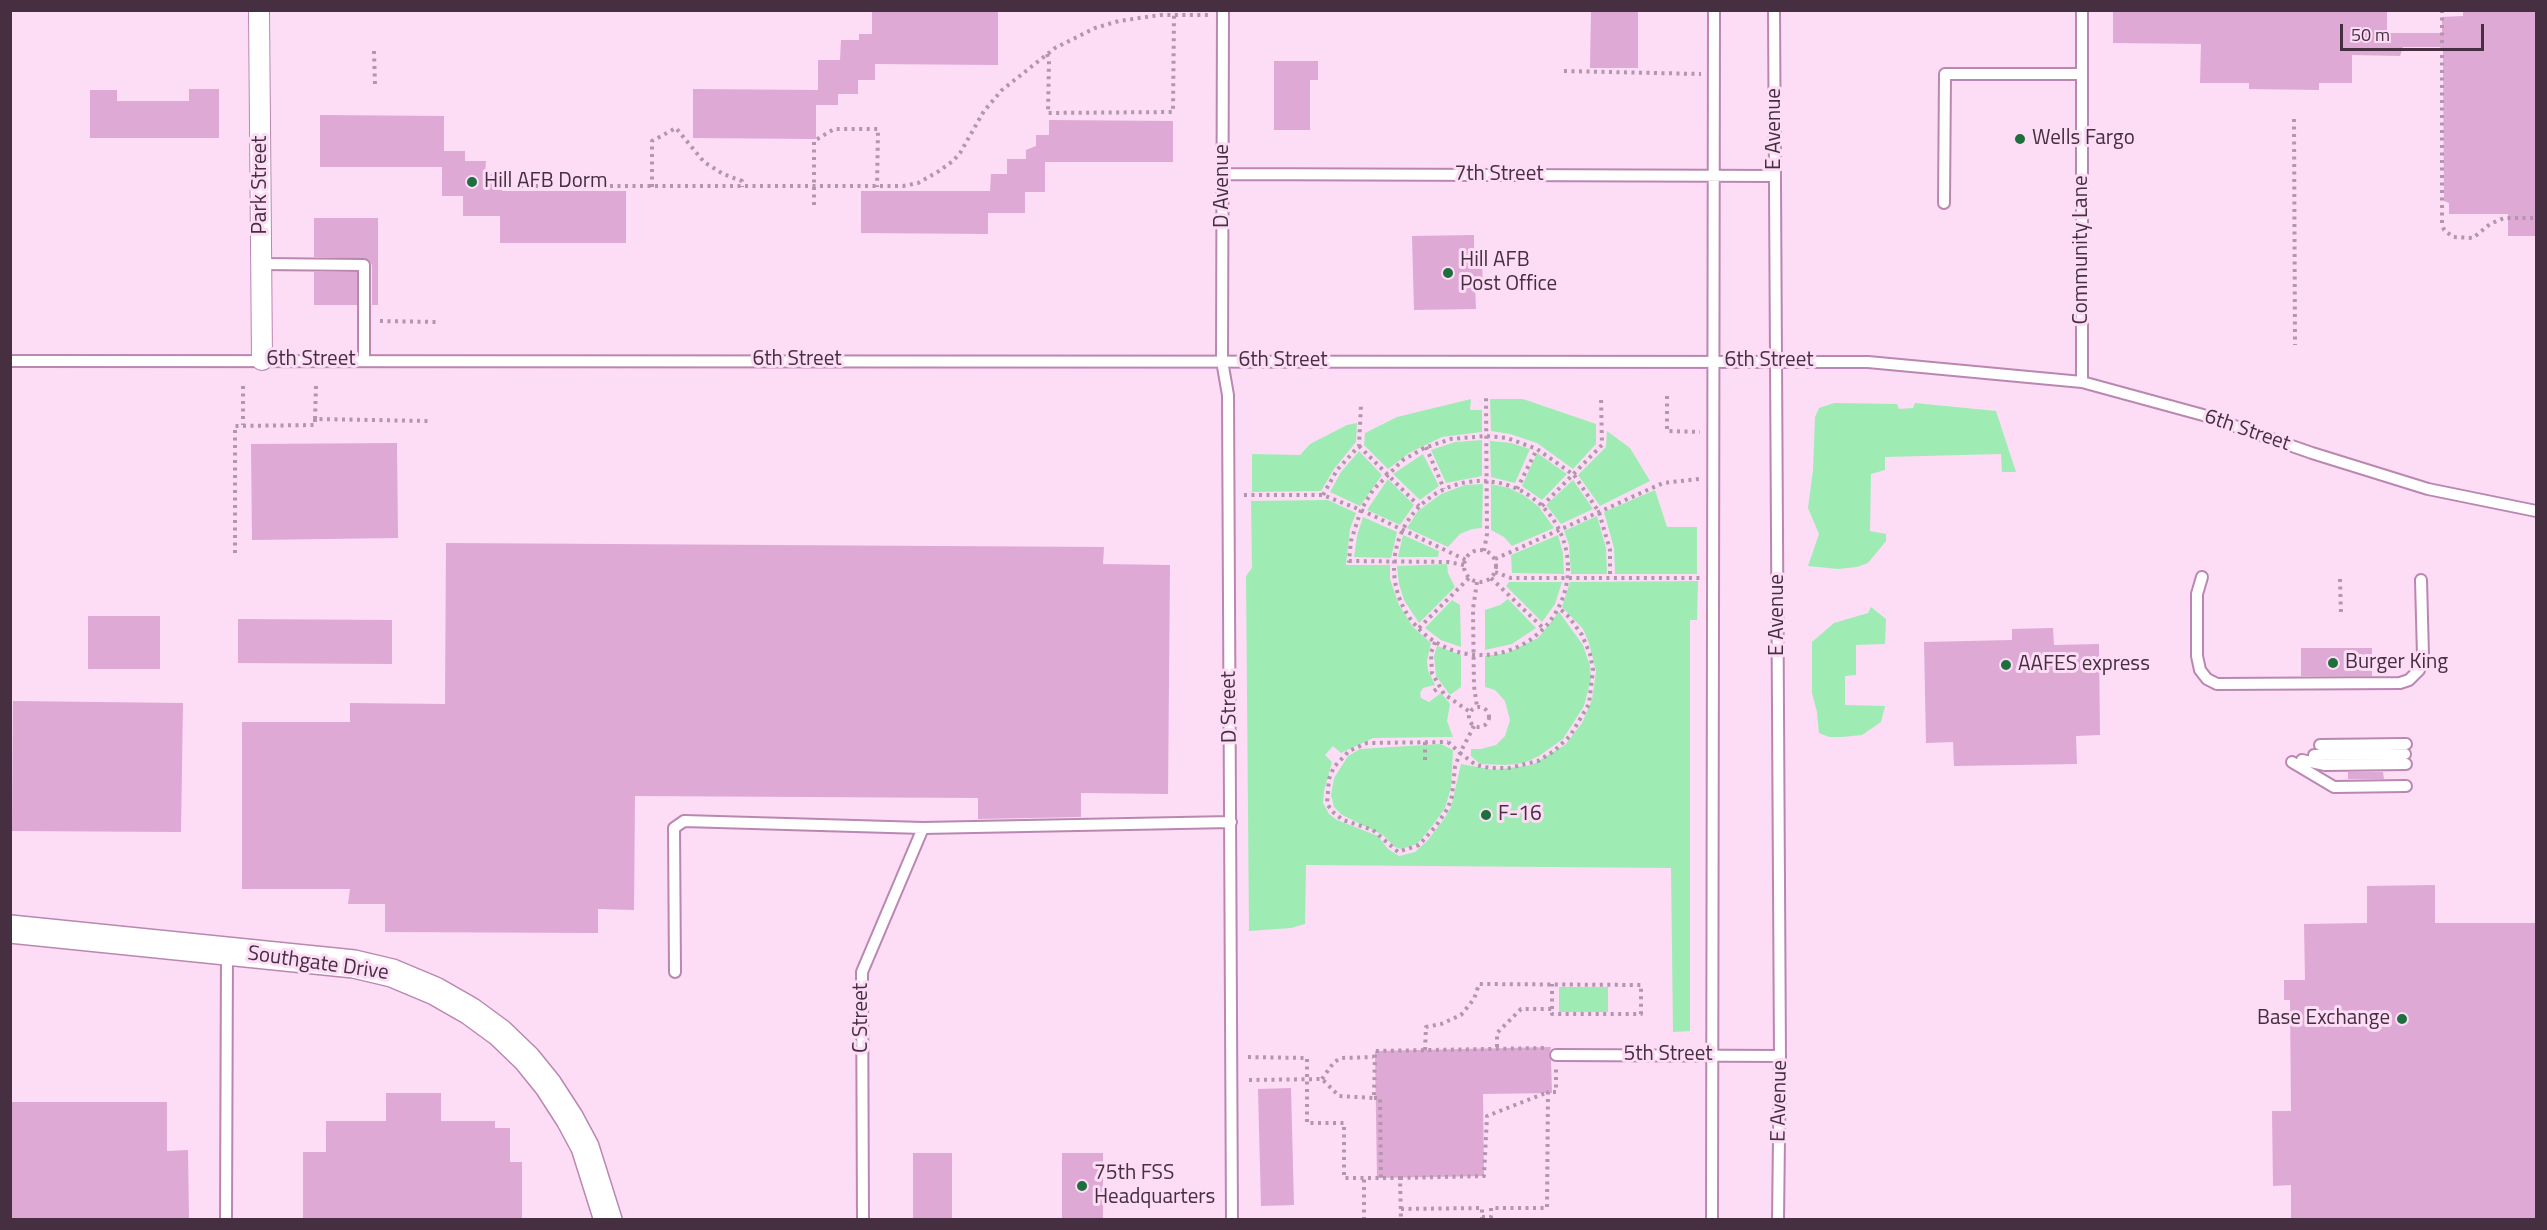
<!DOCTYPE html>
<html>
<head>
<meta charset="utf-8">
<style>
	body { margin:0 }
	#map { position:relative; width:2547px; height:1230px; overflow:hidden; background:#fddcf6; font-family:"Titillium Web",sans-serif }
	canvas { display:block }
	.frame { position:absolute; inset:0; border:12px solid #452f41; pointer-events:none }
	.scale { position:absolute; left:2340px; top:24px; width:144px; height:27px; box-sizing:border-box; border:3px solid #452f41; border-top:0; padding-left:8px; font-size:18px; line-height:21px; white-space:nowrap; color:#452f41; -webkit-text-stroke:4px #fddcf6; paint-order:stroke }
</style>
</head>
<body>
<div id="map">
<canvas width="2547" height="1230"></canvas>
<div class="frame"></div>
<div class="scale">50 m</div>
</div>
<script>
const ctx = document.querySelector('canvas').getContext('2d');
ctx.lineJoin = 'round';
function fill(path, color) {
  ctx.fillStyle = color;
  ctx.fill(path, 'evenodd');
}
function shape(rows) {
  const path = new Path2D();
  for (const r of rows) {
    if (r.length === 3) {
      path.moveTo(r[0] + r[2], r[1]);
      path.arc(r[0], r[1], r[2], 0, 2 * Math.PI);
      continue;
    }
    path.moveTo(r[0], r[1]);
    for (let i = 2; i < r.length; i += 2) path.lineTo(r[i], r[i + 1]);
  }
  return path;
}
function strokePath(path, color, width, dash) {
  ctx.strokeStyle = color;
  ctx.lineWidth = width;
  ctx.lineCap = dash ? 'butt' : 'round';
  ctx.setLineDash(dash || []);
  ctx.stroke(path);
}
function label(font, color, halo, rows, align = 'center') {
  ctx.font = font + ' "Titillium Web",sans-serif';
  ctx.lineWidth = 6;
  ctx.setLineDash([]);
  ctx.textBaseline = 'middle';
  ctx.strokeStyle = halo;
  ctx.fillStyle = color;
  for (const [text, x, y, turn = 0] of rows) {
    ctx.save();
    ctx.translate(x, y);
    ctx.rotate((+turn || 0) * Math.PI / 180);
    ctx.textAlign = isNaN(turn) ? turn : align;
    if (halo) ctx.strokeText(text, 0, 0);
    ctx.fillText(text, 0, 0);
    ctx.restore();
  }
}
fill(shape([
	[1471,399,1470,410,1482,410,1482,432,1442,437,1409,453,1388,469,1364,445,1365,433,1397,417],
	[1490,399,1523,399,1596,424,1596,444,1573,469,1537,443,1510,434,1491,431],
	[1834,403,1897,404,1899,409,1913,408,1915,403,1996,411,2016,472,2002,472,2001,454,1885,457,1885,470,1871,474,1870,531,1886,534,1886,541,1868,563,1857,567,1838,569,1808,566,1819,534,1808,508,1813,470,1815,417,1819,408],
	[1357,423,1356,442,1334,469,1321,491,1252,492,1252,454,1300,455,1310,444,1347,425],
	[1607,431,1630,448,1650,481,1600,506,1578,475,1606,447],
	[1482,440,1482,476,1446,483,1431,450,1455,442],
	[1490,441,1511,443,1530,449,1515,483,1491,477],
	[1359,451,1382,475,1360,506,1330,492,1341,472],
	[1537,453,1567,474,1542,500,1522,486],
	[1423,454,1439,486,1420,500,1393,474],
	[1388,479,1414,505,1400,525,1367,510],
	[1573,480,1593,509,1561,524,1546,505],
	[1483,484,1482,528,1472,529,1460,534,1448,547,1407,528,1418,511,1441,494,1465,485],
	[1491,484,1509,488,1525,496,1539,507,1554,528,1512,546,1504,537,1491,530],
	[1655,490,1667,527,1697,527,1697,574,1615,574,1614,548,1604,512],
	[1328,500,1356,513,1350,529,1346,565,1390,565,1390,579,1399,605,1413,627,1431,643,1427,661,1428,670,1435,685,1423,688,1420,693,1421,698,1429,702,1441,693,1450,704,1447,721,1453,737,1373,738,1341,753,1333,746,1325,755,1332,762,1324,791,1323,803,1329,814,1337,820,1378,836,1388,849,1399,856,1415,852,1428,840,1444,819,1451,807,1461,764,1494,770,1532,765,1565,745,1582,723,1592,700,1596,671,1589,643,1583,629,1562,607,1570,582,1698,581,1697,620,1690,620,1690,1031,1673,1032,1671,868,1306,865,1305,924,1291,928,1249,931,1246,576,1252,568,1251,501],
	[1597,516,1606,548,1607,574,1571,574,1569,545,1564,531],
	[1363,517,1397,532,1391,558,1354,557,1357,536],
	[1403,535,1439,551,1438,557,1398,557],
	[1558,535,1563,553,1564,574,1512,573,1511,555],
	[1447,564,1448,573,1455,587,1419,623,1404,600,1399,584,1397,566],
	[1509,582,1562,582,1555,604,1542,622,1506,586],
	[1508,599,1536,628,1512,644,1485,650,1485,610,1500,605],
	[1452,600,1460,605,1461,647,1441,640,1425,628],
	[1871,607,1886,619,1885,644,1856,645,1856,675,1845,676,1845,705,1885,706,1881,722,1862,735,1842,737,1829,737,1819,733,1817,712,1812,693,1812,642,1834,623,1868,613],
	[1559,612,1583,645,1590,666,1591,679,1584,706,1563,739,1539,756,1524,763,1506,765,1480,764,1471,756,1471,749,1481,749,1496,745,1505,736,1510,720,1505,701,1495,690,1485,687,1485,656,1507,653,1538,638],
	[1437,646,1461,655,1461,687,1450,695,1436,676,1434,656],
	[1441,744,1453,750,1451,788,1445,808,1433,825,1417,844,1401,849,1395,847,1383,835,1342,815,1334,807,1331,795,1334,778,1348,756,1360,749],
	[1559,987,1608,987,1608,1012,1559,1012]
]), '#9eecb4');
fill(shape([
	[1591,10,1638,10,1638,68,1590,68],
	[2113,10,2387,10,2387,33,2442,33,2442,17,2463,16,2463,10,2536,10,2536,236,2508,236,2508,214,2449,214,2449,203,2444,201,2443,47,2403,47,2400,56,2352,55,2352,83,2319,83,2319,90,2249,89,2249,83,2200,83,2201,44,2113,43],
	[872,11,998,12,998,65,875,64,875,80,858,80,858,94,838,94,838,105,816,105,816,139,693,138,693,89,818,90,818,60,840,60,841,40,859,40,859,34,872,34],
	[1274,61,1318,61,1318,80,1310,80,1310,130,1274,130],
	[189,89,219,89,219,138,90,138,90,90,117,90,117,101,189,101],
	[320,115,444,116,444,151,465,151,465,161,486,161,485,174,503,174,502,191,626,191,626,243,500,243,500,216,463,216,463,196,442,196,442,167,320,167],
	[1049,120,1173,121,1173,162,1045,162,1045,192,1025,192,1025,213,988,213,988,234,861,233,861,191,990,191,991,174,1007,174,1007,159,1026,159,1026,150,1036,146,1036,135,1049,135],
	[314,218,378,218,378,305,372,305,372,265,368,259,314,257],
	[1474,235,1474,260,1482,260,1483,286,1475,286,1476,309,1414,310,1412,236],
	[314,272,357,272,357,305,314,305],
	[397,443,398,538,252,540,251,444],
	[446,543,1104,547,1103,564,1170,565,1168,794,1081,793,1081,817,978,819,978,798,635,796,634,910,598,909,598,933,385,932,385,904,348,904,350,889,242,889,242,722,350,722,350,703,445,704],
	[88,616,160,616,160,669,88,669],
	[238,619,392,620,392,664,238,663],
	[2053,628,2054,645,2099,644,2100,735,2076,736,2077,764,1954,766,1953,742,1926,743,1924,642,2012,640,2012,629],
	[2301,648,2372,648,2372,676,2301,676],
	[13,701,183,703,181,832,12,831],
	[2348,772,2383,772,2384,779,2348,779],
	[2435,885,2435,923,2536,923,2536,1220,2291,1220,2291,1185,2273,1186,2272,1111,2291,1111,2290,1000,2284,1000,2284,980,2305,980,2304,924,2367,923,2367,886],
	[1551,1047,1549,1056,1551,1060,1552,1093,1483,1094,1484,1176,1377,1178,1375,1051],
	[1291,1088,1294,1205,1261,1206,1258,1089],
	[386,1093,441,1093,441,1121,495,1121,495,1128,510,1128,510,1162,522,1162,522,1220,303,1220,303,1152,326,1152,326,1121,386,1121],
	[10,1102,167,1102,167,1151,188,1150,189,1220,10,1220],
	[913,1153,952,1153,952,1220,913,1220],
	[1062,1153,1103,1153,1103,1220,1062,1220]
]), '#dea9d5');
const service = shape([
	[1223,10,1222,361,1228,395,1232,1220],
	[1774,10,1780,1056,1778,1220],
	[2082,10,2082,382],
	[1223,174,1775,176],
	[1944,203,1945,74,2082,74],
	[261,264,364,265,364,360],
	[10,361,1868,362,2082,382,2203,415,2312,453,2428,489,2536,511],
	[2202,577,2197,594,2197,656,2200,670,2207,679,2217,684,2400,683,2409,680,2419,670,2423,656,2421,580],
	[2320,745,2406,744],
	[2314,755,2405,754],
	[2302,760,2325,765,2406,764],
	[2292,762,2334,787,2406,786],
	[675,972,674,828,684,821,923,828,1231,822],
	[1556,1055,1780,1056],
	[226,1220,227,953],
	[863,1220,862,972,923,828],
	[1712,1220,1714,10]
]);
const minor = shape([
	[259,10,262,360]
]);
const secondary = shape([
	[10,929,354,964,392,973,435,991,470,1011,500,1033,527,1059,548,1085,570,1119,585,1147,608,1220]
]);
strokePath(service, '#ba87b1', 14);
strokePath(minor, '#ba87b1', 22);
strokePath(secondary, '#ba87b1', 30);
strokePath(shape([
	[2442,10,2442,223,2444,230,2453,237,2473,238,2490,224,2504,218,2536,218],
	[374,51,375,85],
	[1047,54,1049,60,1048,113,1173,112,1174,15],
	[1564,71,1701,74],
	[2294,119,2295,345],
	[520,186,903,186,918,183,939,171,953,161,960,153,984,111,1002,90,1055,48,1095,28,1119,21,1160,15,1208,15],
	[652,187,652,141,676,128,704,162,723,174,742,181,742,187],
	[814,205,814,141,834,129,878,129,877,187],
	[380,321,436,322],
	[243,386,243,425],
	[1667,396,1667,431,1700,432],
	[315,419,316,386],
	[1359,446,1419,506],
	[1426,447,1444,489],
	[1481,568,87],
	[1517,489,1537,449],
	[1244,495,1323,495,1361,510,1466,560],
	[1323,495,1337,470,1359,446,1361,405],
	[1542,506,1602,445,1601,397],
	[1480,566,16],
	[1484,551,1487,534,1486,397],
	[235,553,235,426,315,425,315,419,430,421],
	[1495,559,1663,483,1699,479],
	[1464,565,1448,562,1349,561,1351,541,1361,510,1373,490,1403,460,1424,448,1451,439,1486,436,1507,438,1537,449,1574,475,1599,512,1610,550,1610,578],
	[1495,572,1511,578,1700,578],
	[1491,578,1543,628],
	[2340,579,2341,615],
	[1477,582,1473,609,1474,686,1477,707],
	[1419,628,1469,578],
	[1435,642,1431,653,1432,673,1444,694,1470,712],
	[1434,691,1440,687],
	[1479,717,10],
	[1474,726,1460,753,1476,765,1490,768,1509,768,1538,761,1554,751,1570,736,1589,704,1593,670,1590,654,1582,635,1569,617,1558,607],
	[1425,742,1425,761],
	[1448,742,1460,753,1455,767,1452,796,1448,808,1436,826,1419,845,1398,852,1373,830,1343,820,1334,813,1327,804,1329,779,1334,767,1349,751,1367,743,1448,742],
	[1552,1009,1552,984],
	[1425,1050,1426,1027,1441,1024,1461,1015,1474,999,1479,984,1641,985,1641,1014,1552,1014,1552,1009,1521,1009,1497,1033,1497,1050],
	[1248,1057,1307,1058,1307,1123,1344,1123,1344,1178,1400,1178,1401,1220],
	[1322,1079,1334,1062,1341,1058,1373,1057],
	[1249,1080,1322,1079,1339,1096,1374,1098,1375,1051,1545,1048],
	[1374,1098,1380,1098,1381,1178],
	[1400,1178,1484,1176,1487,1116,1548,1092],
	[1401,1209,1482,1208,1482,1217,1491,1217,1491,1208,1547,1208,1548,1092,1556,1092,1556,1069],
	[1364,1220,1364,1178]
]), '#b396ad', 4, [3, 4.5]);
strokePath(service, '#fff', 10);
strokePath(minor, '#fff', 20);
strokePath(secondary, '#fff', 27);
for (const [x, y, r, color] of [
	[2020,139,6,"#1f6e3e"],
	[472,182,6,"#1f6e3e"],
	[1448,273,6,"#1f6e3e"],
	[2333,663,6,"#1f6e3e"],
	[2006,665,6,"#1f6e3e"],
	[1486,815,6,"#1f6e3e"],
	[2402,1019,6,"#1f6e3e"],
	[1082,1186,6,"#1f6e3e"]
]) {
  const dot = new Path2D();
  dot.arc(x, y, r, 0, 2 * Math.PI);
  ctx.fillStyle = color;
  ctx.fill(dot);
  strokePath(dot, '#fddcf6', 2);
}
label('21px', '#452f41', '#fddcf6', [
	["E Avenue",1775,129,-90],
	["7th Street",1499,175],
	["Park Street",261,185,-90],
	["D Avenue",1223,186,-90],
	["Community Lane",2082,250,-90],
	["6th Street",311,360],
	["6th Street",797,360],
	["6th Street",1283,361],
	["6th Street",1769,361],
	["6th Street",2247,431,19],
	["E Avenue",1778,615,-90],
	["D Street",1230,707,-91],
	["Southgate Drive",318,964,8],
	["C Street",862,1018,-90],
	["5th Street",1668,1055],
	["E Avenue",1780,1101,-89]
]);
label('21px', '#452f41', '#fddcf6', [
	["Wells Fargo",2032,139],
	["Hill AFB Dorm",484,182],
	["Hill AFB",1460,261],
	["Post Office",1460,285],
	["Burger King",2345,663],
	["AAFES express",2018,665],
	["F-16",1498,815],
	["Base Exchange",2390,1019,"right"],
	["75th FSS",1094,1174],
	["Headquarters",1094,1198]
], 'left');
</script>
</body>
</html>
